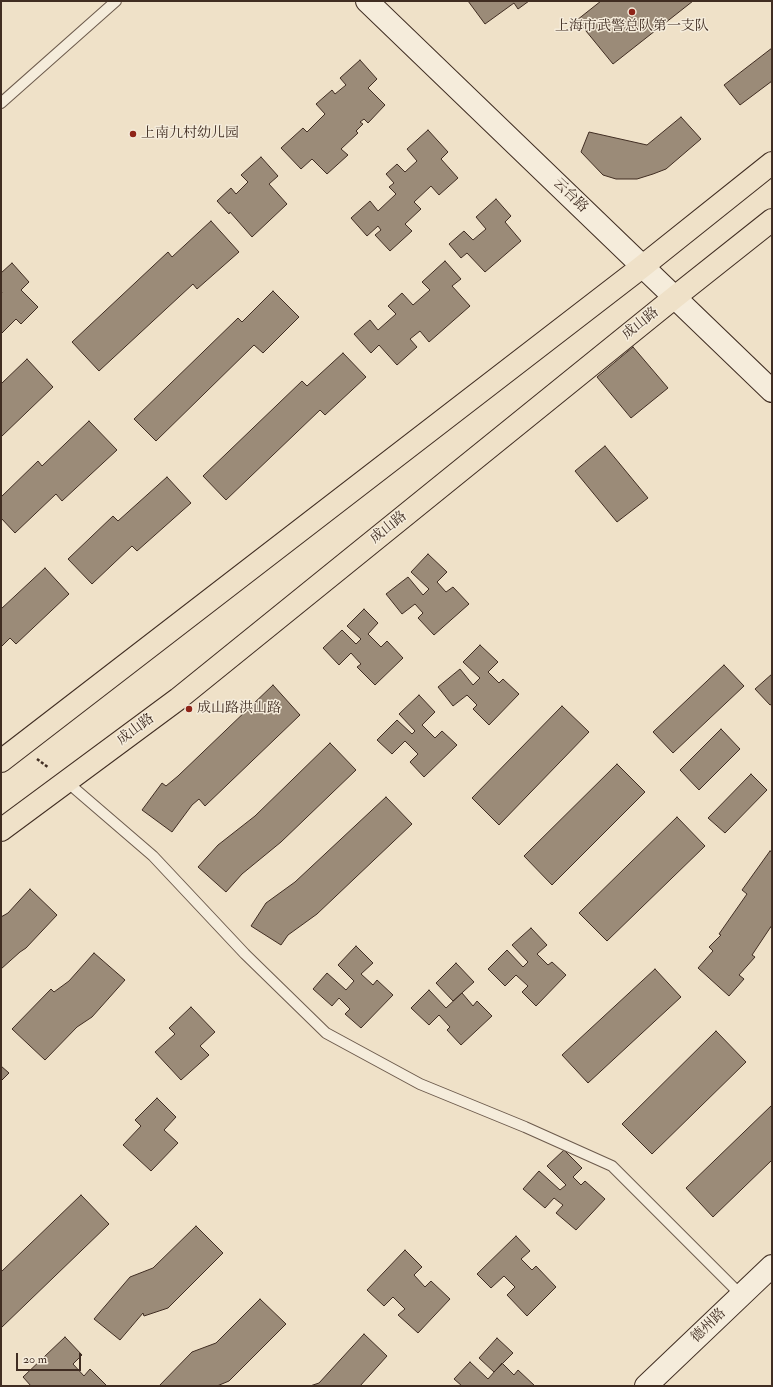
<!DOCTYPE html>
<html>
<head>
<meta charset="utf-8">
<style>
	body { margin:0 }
	#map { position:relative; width:773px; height:1387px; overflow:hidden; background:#efe1c8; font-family:"IM FELL Double Pica",serif }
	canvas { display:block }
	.frame { position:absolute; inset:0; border:2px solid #402d22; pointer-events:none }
	.scale { position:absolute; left:16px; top:1353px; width:65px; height:18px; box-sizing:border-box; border:2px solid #402d22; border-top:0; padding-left:5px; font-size:12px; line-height:14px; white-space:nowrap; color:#402d22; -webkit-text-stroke:3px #f5ecdb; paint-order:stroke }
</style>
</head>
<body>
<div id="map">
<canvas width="773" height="1387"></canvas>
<div class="frame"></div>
<div class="scale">20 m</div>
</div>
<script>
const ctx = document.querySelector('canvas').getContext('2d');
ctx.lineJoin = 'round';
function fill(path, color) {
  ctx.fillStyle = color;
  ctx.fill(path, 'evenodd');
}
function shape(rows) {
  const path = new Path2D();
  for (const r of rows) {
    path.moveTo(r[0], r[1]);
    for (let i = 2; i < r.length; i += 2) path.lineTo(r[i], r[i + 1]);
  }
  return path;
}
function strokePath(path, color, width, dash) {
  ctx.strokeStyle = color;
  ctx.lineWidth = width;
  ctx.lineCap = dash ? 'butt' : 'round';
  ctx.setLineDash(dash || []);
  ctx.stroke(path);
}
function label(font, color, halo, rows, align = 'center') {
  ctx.font = font + ' "IM FELL Double Pica","Noto Serif SC",serif';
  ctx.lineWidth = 3;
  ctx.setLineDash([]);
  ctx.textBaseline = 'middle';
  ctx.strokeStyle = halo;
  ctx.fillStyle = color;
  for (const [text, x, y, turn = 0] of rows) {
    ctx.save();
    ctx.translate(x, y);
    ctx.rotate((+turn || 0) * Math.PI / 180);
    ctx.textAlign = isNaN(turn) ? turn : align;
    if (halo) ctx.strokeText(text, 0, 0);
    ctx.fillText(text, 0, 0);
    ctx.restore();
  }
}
const building = shape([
	[468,1,529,1,518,9,514,3,485,24,468,1],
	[601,1,693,1,613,64,577,20,601,1],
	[772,48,772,81,740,105,724,85,772,48],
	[360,60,377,79,368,88,385,105,368,123,364,119,360,122,363,124,356,131,358,133,341,149,348,155,327,174,312,159,301,169,281,148,303,128,307,132,325,114,316,104,332,90,335,94,346,85,340,78,360,60],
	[681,117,701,139,666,169,653,174,637,179,616,179,603,175,581,152,589,132,647,145,681,117],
	[428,130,448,152,441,159,458,178,439,195,431,186,414,202,421,209,405,224,412,231,390,251,375,235,381,230,378,226,367,236,351,218,370,201,378,211,396,194,389,187,394,183,386,174,397,164,405,172,417,161,407,149,428,130],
	[261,157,278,176,269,184,287,204,252,237,230,212,229,214,217,201,231,188,236,194,248,182,241,175,261,157],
	[496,199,511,216,505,222,521,241,485,272,467,253,461,258,449,244,464,231,473,240,486,229,476,217,496,199],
	[211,221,239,252,197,289,193,284,99,371,72,342,168,252,172,257,211,221],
	[445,261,461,279,452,286,470,306,429,342,420,331,410,339,417,347,397,365,379,345,371,353,354,334,370,320,378,330,396,314,388,306,402,293,413,305,430,290,422,282,445,261],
	[12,263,29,282,21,290,38,307,21,324,16,319,1,334,1,294,2,292,1,291,1,273,12,263],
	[273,291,299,317,263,353,254,345,156,441,134,419,238,318,242,322,273,291],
	[633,347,668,388,631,418,597,377,633,347],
	[343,353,366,377,325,415,320,410,226,500,203,476,302,381,307,386,343,353],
	[27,359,53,387,2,436,1,434,1,384,27,359],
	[89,421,117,450,62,501,56,494,15,533,1,518,1,497,38,461,42,466,89,421],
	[605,446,648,498,617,522,575,471,605,446],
	[167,477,191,503,137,551,132,546,92,584,68,559,113,516,118,521,167,477],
	[428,554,447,572,437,582,446,592,453,587,469,604,434,635,418,618,423,613,415,604,402,614,386,594,408,577,423,595,429,589,411,572,428,554],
	[45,568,69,594,16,644,10,638,1,647,1,609,45,568],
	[364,609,378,623,368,634,381,647,387,641,403,658,375,685,357,667,361,664,351,653,339,665,323,648,342,630,356,644,361,639,347,626,364,609],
	[480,645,498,662,488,672,499,683,503,679,519,694,489,725,473,709,477,705,467,695,453,706,438,687,460,669,473,685,480,678,463,662,480,645],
	[724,665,744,686,673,753,653,732,724,665],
	[772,674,772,704,770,705,755,689,772,674],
	[273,685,300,715,205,806,199,799,192,805,172,832,142,810,162,783,166,786,178,776,273,685],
	[419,695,435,712,422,725,435,738,442,731,457,745,424,777,410,762,418,754,405,741,392,754,377,740,397,720,412,734,415,731,399,714,419,695],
	[562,706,589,732,499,825,472,798,562,706],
	[721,729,740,749,699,790,680,770,721,729],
	[330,743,356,770,281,842,242,874,226,892,198,867,218,845,255,816,330,743],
	[617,764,645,792,552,885,524,856,617,764],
	[751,774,767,790,725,833,708,818,751,774],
	[386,797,412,824,317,914,288,935,281,945,251,926,266,903,295,882,386,797],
	[677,817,705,846,607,941,579,913,677,817],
	[770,851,772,852,772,925,752,955,755,957,739,975,744,979,729,996,698,968,713,951,709,947,721,935,719,934,747,894,742,890,770,851],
	[30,889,57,915,26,948,20,952,1,969,1,917,8,913,30,889],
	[531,928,547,945,537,954,548,965,552,962,566,975,536,1006,522,992,528,986,516,975,505,986,488,969,507,950,523,967,528,962,512,945,531,928],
	[356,946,373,963,361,974,373,985,377,980,393,995,361,1028,345,1014,350,1009,339,998,332,1006,313,989,327,973,346,990,354,981,338,965,356,946],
	[94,953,125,980,92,1017,77,1027,45,1060,12,1029,51,989,54,992,69,981,94,953],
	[456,963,474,982,453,1001,436,983,456,963],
	[655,969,681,997,588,1083,562,1055,655,969],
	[429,990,446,1008,462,993,473,1006,477,1001,492,1016,461,1045,447,1030,450,1027,439,1015,429,1025,411,1008,429,990],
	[191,1007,215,1032,200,1046,209,1055,181,1080,155,1052,175,1034,169,1028,191,1007],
	[716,1031,746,1062,652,1154,622,1124,716,1031],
	[1,1066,9,1073,1,1081,1,1066],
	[157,1098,176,1117,164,1130,178,1143,151,1171,123,1145,141,1126,135,1120,157,1098],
	[772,1105,772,1160,713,1217,686,1188,772,1105],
	[564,1150,582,1168,573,1177,581,1185,585,1181,605,1199,576,1230,556,1213,563,1205,554,1198,545,1208,523,1189,539,1171,560,1190,566,1185,547,1166,564,1150],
	[81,1195,109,1224,1,1328,1,1272,81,1195],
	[196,1226,223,1253,168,1308,144,1316,143,1313,120,1340,94,1319,130,1277,153,1268,196,1226],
	[516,1236,530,1251,521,1259,532,1270,536,1266,556,1287,527,1316,507,1295,515,1287,504,1276,491,1288,477,1274,516,1236],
	[405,1250,422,1267,414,1275,425,1287,431,1281,450,1299,418,1333,398,1315,405,1309,393,1297,384,1306,367,1290,405,1250],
	[260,1299,286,1324,229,1381,217,1386,159,1386,192,1352,216,1343,260,1299],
	[364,1334,387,1356,360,1386,310,1386,319,1383,364,1334],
	[65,1337,82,1355,73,1364,84,1376,90,1369,107,1386,31,1386,23,1377,65,1337],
	[497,1338,513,1353,494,1372,479,1358,497,1338],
	[470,1362,488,1379,502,1363,514,1375,518,1370,535,1386,462,1386,454,1379,470,1362]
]);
fill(building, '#9b8b78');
strokePath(building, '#402d22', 1);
const lane = shape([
	[1,103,116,1],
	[67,782,153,856,245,954,326,1033,420,1084,525,1127,612,1166,741,1295]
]);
const secondary = shape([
	[367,1,772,391],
	[646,1386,772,1266]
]);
const primary = shape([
	[1,761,643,266,772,163],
	[1,830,178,699,675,297,772,220]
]);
strokePath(lane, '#6c5a4c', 12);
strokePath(secondary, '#402d22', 24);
strokePath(primary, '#402d22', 24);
strokePath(shape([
	[37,759,49,768]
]), '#402d22', 2.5, [3, 2]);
strokePath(lane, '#f5ecdb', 10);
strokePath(secondary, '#f5ecdb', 22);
strokePath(primary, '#efe1c8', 22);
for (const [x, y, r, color] of [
	[632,12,4,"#8f2418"],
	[133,134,4,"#8f2418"],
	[189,709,4,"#8f2418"]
]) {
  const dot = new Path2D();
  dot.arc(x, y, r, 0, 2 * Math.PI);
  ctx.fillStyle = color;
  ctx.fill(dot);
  strokePath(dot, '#f5ecdb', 1.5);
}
label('14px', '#402d22', '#f5ecdb', [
	["上海市武警总队第一支队",632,27,"center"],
	["上南九村幼儿园",141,134],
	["成山路洪山路",197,709]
], 'left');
label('14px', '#402d22', '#f5ecdb', [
	["云台路",570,196,44],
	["成山路",641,324,-39],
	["成山路",389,528,-39],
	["成山路",136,730,-37],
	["德州路",709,1326,-44]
]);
</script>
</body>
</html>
